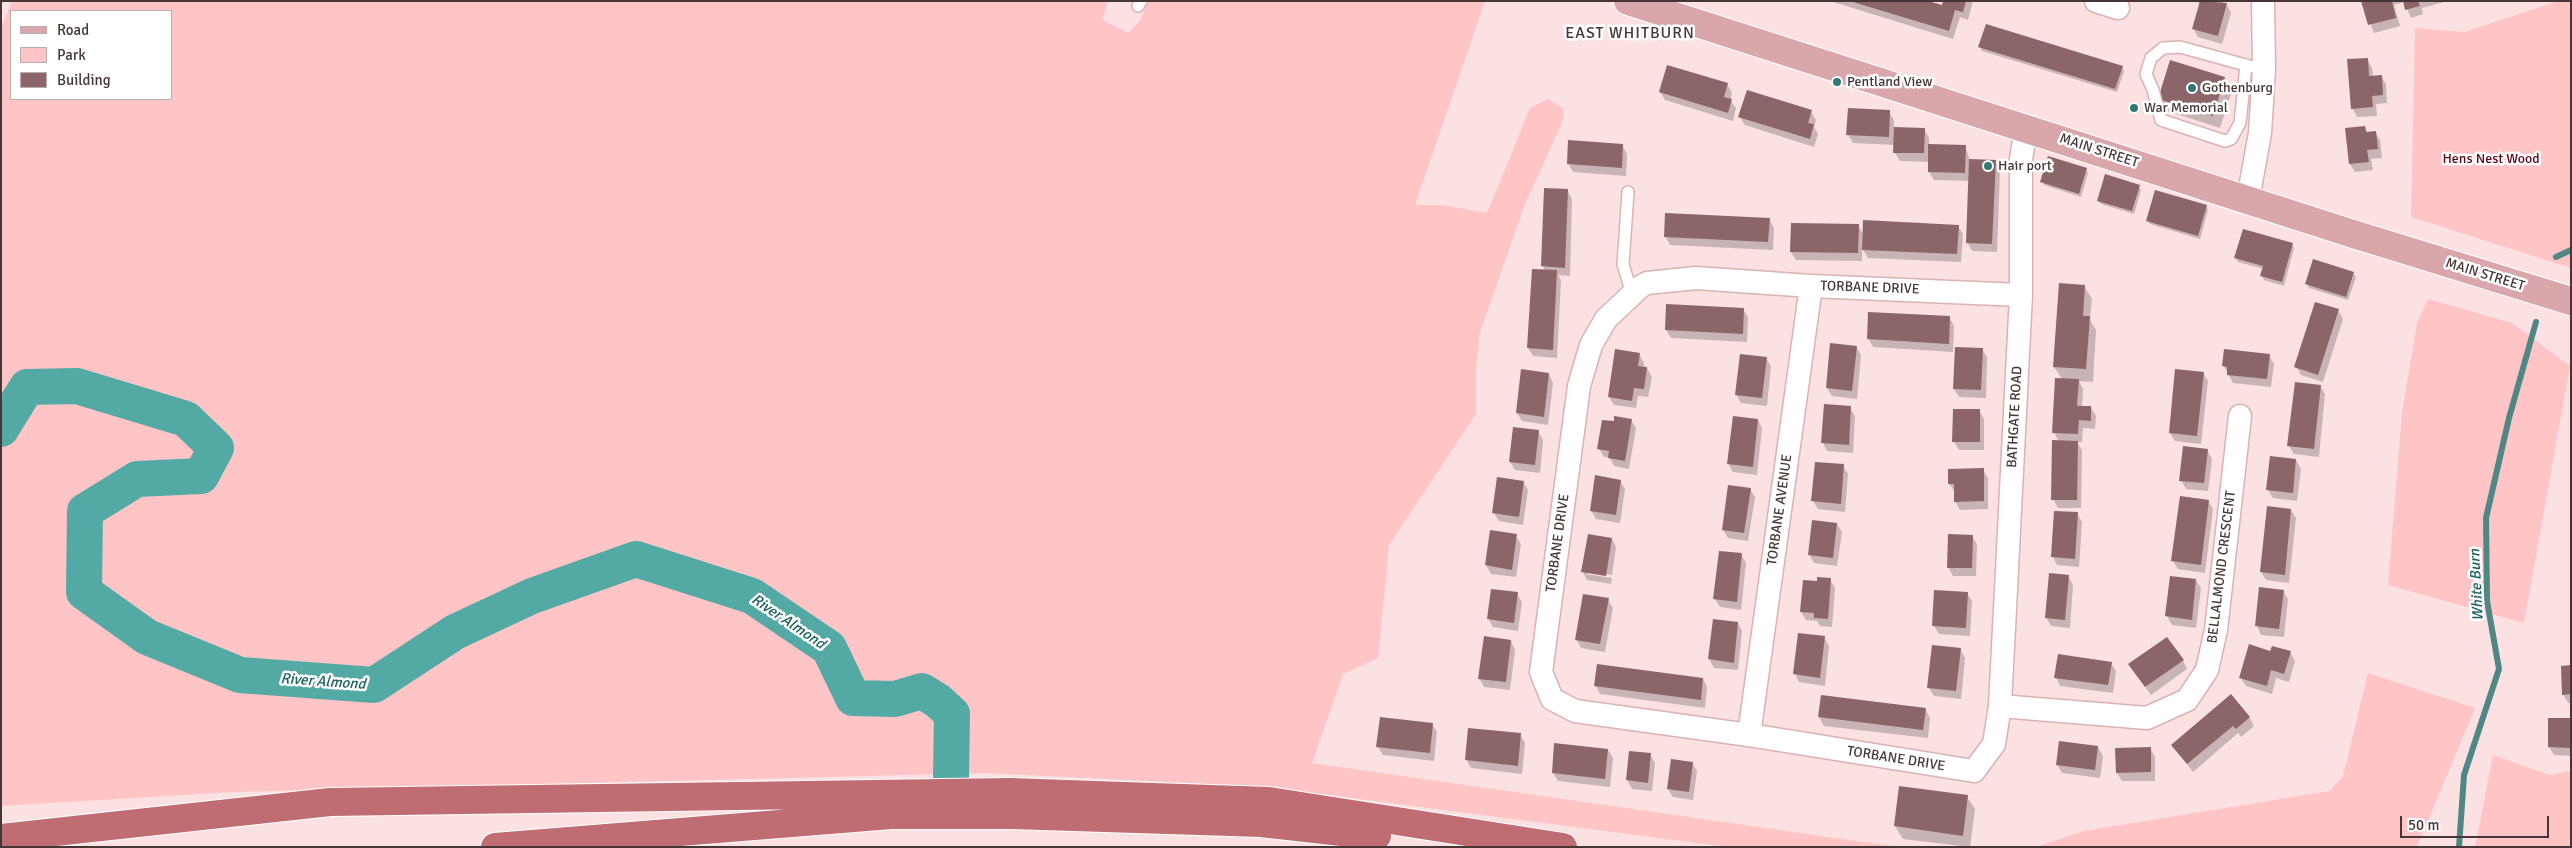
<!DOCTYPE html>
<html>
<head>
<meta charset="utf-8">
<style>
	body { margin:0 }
	#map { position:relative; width:2572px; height:848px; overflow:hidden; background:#fbe1e1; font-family:Signika,sans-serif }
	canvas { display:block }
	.frame { position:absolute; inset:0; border:2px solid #463636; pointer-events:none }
	.legend { position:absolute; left:10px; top:10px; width:162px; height:90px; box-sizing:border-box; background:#fff; border:1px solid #b5afaf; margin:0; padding:6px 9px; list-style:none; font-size:15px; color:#463636 }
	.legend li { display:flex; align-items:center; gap:10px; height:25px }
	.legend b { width:25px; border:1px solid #b5afaf }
	.scale { position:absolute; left:2400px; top:816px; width:149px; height:22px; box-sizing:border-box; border:2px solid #463636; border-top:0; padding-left:6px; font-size:15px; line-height:18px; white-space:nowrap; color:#463636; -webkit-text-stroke:4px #fff; paint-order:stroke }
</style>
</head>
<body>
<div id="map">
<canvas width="2572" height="848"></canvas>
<div class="frame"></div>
<ul class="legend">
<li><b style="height:6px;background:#d9a7ab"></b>Road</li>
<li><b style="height:14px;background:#ffc4c6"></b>Park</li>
<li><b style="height:14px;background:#8b6567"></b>Building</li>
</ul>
<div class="scale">50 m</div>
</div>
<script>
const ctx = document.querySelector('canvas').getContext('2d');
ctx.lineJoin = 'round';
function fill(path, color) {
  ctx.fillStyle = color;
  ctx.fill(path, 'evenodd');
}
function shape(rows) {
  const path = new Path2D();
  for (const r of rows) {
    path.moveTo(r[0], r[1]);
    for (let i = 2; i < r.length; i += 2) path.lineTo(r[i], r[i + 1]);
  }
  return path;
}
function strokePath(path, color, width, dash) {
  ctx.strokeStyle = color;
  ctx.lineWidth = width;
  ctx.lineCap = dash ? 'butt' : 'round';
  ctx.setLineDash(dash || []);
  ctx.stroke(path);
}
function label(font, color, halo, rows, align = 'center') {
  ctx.font = font + ' Signika,sans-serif';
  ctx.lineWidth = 5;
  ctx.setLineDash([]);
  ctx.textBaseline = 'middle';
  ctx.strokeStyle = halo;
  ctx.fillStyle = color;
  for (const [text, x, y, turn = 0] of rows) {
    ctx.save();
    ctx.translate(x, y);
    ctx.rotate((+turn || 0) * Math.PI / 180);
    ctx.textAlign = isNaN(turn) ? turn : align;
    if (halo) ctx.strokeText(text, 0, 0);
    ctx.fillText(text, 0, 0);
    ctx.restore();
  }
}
fill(shape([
	[12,1,1108,1,1102,20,1129,33,1141,19,1148,1,1485,1,1415,205,1442,205,1487,213,1530,108,1548,99,1564,109,1562,123,1525,204,1480,332,1476,368,1476,414,1389,545,1378,658,1343,674,1312,763,1898,847,1728,847,1267,787,985,773,233,792,1,806,1,28],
	[11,11,171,11,171,99,11,99],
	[2558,1,2571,1,2571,268,2411,217,2415,28,2464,32],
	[2428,299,2512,323,2570,366,2524,623,2388,585,2402,413,2417,323],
	[2368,673,2475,708,2417,847,2036,847,2083,831,2330,791,2343,776],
	[2493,755,2549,775,2571,771,2571,847,2475,847]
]), '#ffc4c6');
fill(shape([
	[1830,1,1924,1,1942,7,1944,1,1973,1,1968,20,1960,17,1953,39],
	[2221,1,2227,5,2231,13,2222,44,2198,37,2193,28,2201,4,2194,1],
	[2362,1,2448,1,2422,8,2423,14,2411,18,2404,2,2394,5,2400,26,2374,33],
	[1980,47,2122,67,2124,71,2117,92,1982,51],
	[2367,59,2372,68,2373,77,2381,76,2386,84,2387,103,2376,104,2377,116,2357,117,2353,109],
	[2171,61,2225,78,2232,91,2220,128,2167,111,2159,99],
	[1727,84,1732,93,1730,100,1736,108,1733,121,1665,100,1660,92],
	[1811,112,1816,120,1814,127,1818,134,1814,147,1745,125,1740,117],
	[1889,112,1894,120,1894,128,1924,129,1929,138,1929,146,1965,146,1970,160,1995,161,2000,170,1997,252,1972,251,1967,242,1970,181,1934,180,1929,172,1929,162,1900,161,1895,153,1895,145,1853,143,1848,135],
	[2365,127,2368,133,2375,132,2380,140,2382,158,2371,159,2373,170,2355,172,2350,164,2346,129],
	[1622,145,1627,154,1626,176,1573,172,1568,163],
	[2086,169,2088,173,2081,197,2044,185,2042,181],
	[2139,187,2141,190,2134,214,2101,204,2098,200],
	[1567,190,1572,199,1570,276,1558,275,1561,280,1557,358,1533,356,1528,348,1545,271,1543,266],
	[2206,206,2208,210,2200,239,2150,224,2147,220],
	[1769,219,1774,228,1773,250,1670,245,1665,236],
	[1858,225,1864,236,1958,226,1963,234,1961,262,1868,258,1862,248,1862,261,1796,260,1791,252],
	[2292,244,2294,248,2284,286,2264,280,2262,276,2264,269,2238,262,2236,258],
	[2353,273,2356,277,2348,300,2309,288,2307,284],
	[2084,286,2092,299,2090,320,2096,330,2093,382,2079,381,2083,389,2082,407,2091,407,2096,416,2095,429,2083,428,2082,442,2077,442,2082,450,2081,508,2058,508,2053,499,2059,442,2054,432,2062,379,2054,367],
	[1743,309,1748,317,1747,342,1671,338,1666,330],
	[2338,310,2343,319,2323,382,2301,375,2296,367],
	[1949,317,1954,326,1953,352,1873,347,1868,338],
	[1856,347,1861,355,1857,399,1832,396,1827,388],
	[1982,349,1987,357,1986,398,1959,397,1954,389],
	[1639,354,1644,363,1643,368,1647,368,1652,377,1648,397,1638,396,1636,408,1614,405,1609,397],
	[2269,356,2274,364,2271,387,2233,383,2224,366],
	[1766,358,1771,366,1767,406,1741,403,1736,394],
	[2203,373,2208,381,2201,444,2175,441,2170,433],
	[1549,374,1553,383,1548,425,1522,421,1517,413],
	[2320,386,2325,394,2319,457,2294,454,2289,446],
	[1850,408,1855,416,1853,453,1827,451,1823,443],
	[1979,410,1984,419,1984,450,1959,450,1954,442],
	[1631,420,1636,428,1629,469,1614,466,1610,458,1604,457,1599,449,1615,423],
	[1758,420,1762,428,1757,475,1733,472,1728,463],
	[1538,431,1543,440,1540,473,1515,470,1510,462],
	[2207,450,2212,459,2208,491,2186,489,2181,480],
	[2296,460,2301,469,2297,501,2273,498,2268,490],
	[1843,466,1848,474,1845,512,1818,509,1813,501],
	[1983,470,1988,478,1988,509,1960,510,1955,501,1955,492,1949,484],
	[1620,481,1625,489,1620,523,1596,519,1591,510],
	[1523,482,1528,490,1523,525,1499,521,1494,513],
	[1750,489,1755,497,1748,541,1728,538,1723,530],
	[2208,501,2213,509,2205,573,2178,569,2173,561],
	[2291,510,2296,518,2289,583,2266,580,2261,572],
	[2077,513,2082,522,2079,567,2057,565,2053,557],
	[1837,524,1842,532,1837,566,1814,563,1809,554],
	[1491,532,1516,536,1521,544,1516,577,1491,574,1486,565],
	[1972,536,1977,544,1976,576,1953,576,1948,567],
	[1612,539,1616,547,1612,575,1587,571,1587,574,1612,578,1611,584,1587,580,1583,572],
	[1741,554,1746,563,1741,610,1720,607,1715,599],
	[2068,576,2073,585,2070,628,2051,626,2046,617],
	[1830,580,1835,588,1832,627,1820,626,1817,621,1806,620,1801,612,1818,583],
	[2196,580,2201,588,2196,628,2172,625,2167,616],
	[2260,588,2283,591,2288,599,2284,637,2261,635,2257,626],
	[1967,593,1972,601,1970,636,1939,634,1934,626],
	[1517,594,1522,602,1518,631,1493,627,1488,618],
	[1608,600,1613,608,1605,652,1581,648,1576,639],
	[1738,623,1742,631,1738,670,1714,668,1709,659],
	[1824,637,1829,646,1825,686,1799,682,1795,674],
	[1511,641,1515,650,1510,690,1484,687,1479,678],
	[1960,649,1965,658,1961,699,1934,696,1929,688],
	[2271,652,2290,652,2295,661,2289,682,2276,678,2272,694,2246,686,2241,678],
	[2183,660,2187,669,2151,695,2135,673],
	[2111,663,2116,671,2113,693,2060,686,2056,677],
	[2571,666,2571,703,2568,703,2563,694],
	[1703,679,1707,687,1705,708,1600,694,1596,686],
	[1822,697,1925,709,1930,718,1928,738,1824,726,1819,717],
	[2249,717,2254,726,2241,737,2238,733,2193,772,2173,745],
	[2571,720,2571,756,2554,755,2549,747],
	[1432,724,1437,732,1434,761,1383,755,1378,747],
	[1520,735,1525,743,1522,774,1471,768,1466,759],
	[2098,747,2103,756,2100,778,2062,773,2057,765],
	[2150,748,2155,757,2155,781,2122,781,2117,773],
	[1608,750,1613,758,1610,787,1558,781,1553,773],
	[1630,752,1650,755,1655,763,1652,791,1632,789,1627,780],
	[1692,763,1697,771,1693,800,1673,797,1668,789],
	[1967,797,1975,809,1970,847,1903,839,1895,826]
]), '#0003');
strokePath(shape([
	[2556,257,2571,250],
	[2459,847,2464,775,2499,669,2487,601,2486,518,2509,418,2536,322]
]), '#4f8784', 6);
strokePath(shape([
	[1,429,27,387,77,386,186,419,216,448,201,476,137,479,85,511,84,592,147,637,240,675,374,685,455,632,532,596,636,559,752,596,829,648,853,698,895,699,922,691,938,701,952,714,951,776]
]), '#53aaa5', 36);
fill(shape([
	[1928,1,1942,5,1943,1,1966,1,1963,12,1955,10,1949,31,1853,2],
	[2200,1,2227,3,2218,36,2192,29],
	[2361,1,2392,1,2396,18,2368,25],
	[2403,1,2418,1,2420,6,2405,10],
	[1986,24,2123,66,2115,89,1978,47],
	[2368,58,2369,76,2382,75,2383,95,2372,96,2373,107,2351,109,2347,59],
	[2170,60,2225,77,2213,116,2158,99],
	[1667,65,1728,83,1724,97,1732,99,1728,113,1659,92],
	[1747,90,1812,110,1808,123,1814,124,1810,139,1738,117],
	[1848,108,1890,110,1889,137,1846,135],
	[2365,126,2366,132,2376,131,2378,149,2367,150,2369,162,2349,164,2345,128],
	[1894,127,1925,128,1924,153,1893,153],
	[1568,140,1623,144,1622,168,1567,164],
	[1928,144,1966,145,1965,173,1928,172],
	[2048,156,2087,168,2079,194,2040,182],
	[1969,159,1996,160,1992,244,1966,243],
	[2105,174,2140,185,2132,211,2097,201],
	[1544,188,1568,189,1565,268,1541,266],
	[2155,190,2207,205,2198,236,2146,221],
	[1665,213,1770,218,1768,242,1664,237],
	[1863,220,1959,225,1957,254,1862,250],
	[1791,223,1859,224,1858,253,1790,252],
	[2243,229,2293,243,2282,282,2260,276,2263,266,2234,258],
	[2313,259,2354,272,2346,297,2305,284],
	[1532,269,1557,270,1553,350,1527,348],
	[2059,283,2085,285,2083,316,2090,316,2086,369,2053,367],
	[2315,302,2339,309,2318,375,2294,367],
	[1666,304,1744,308,1743,334,1665,330],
	[1868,312,1950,316,1949,344,1867,339],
	[1830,343,1857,346,1852,391,1826,388],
	[1955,347,1983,348,1981,390,1953,389],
	[1615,349,1640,353,1638,366,1647,367,1644,389,1634,388,1632,401,1608,397],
	[2224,349,2270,354,2267,379,2227,375,2227,367,2222,366],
	[1740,354,1767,357,1762,398,1735,395],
	[1521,369,1549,373,1544,417,1516,413],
	[2175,369,2204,372,2197,436,2169,433],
	[2055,378,2079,379,2077,406,2091,406,2091,421,2079,420,2078,434,2052,433],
	[2295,382,2321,385,2314,449,2287,446],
	[1824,404,1851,406,1849,445,1821,443],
	[1953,409,1980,409,1980,442,1952,442],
	[1614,416,1632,419,1625,461,1608,458,1609,451,1597,449,1602,420,1614,421],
	[1733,416,1758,419,1753,467,1727,464],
	[1513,427,1539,430,1535,465,1509,462],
	[2052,440,2078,441,2077,500,2051,500],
	[2183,446,2208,449,2204,483,2179,481],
	[2270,456,2296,459,2293,493,2266,490],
	[1815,462,1844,464,1841,504,1811,501],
	[1984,468,1984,501,1954,502,1954,484,1948,484,1948,469],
	[1595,475,1621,480,1616,515,1590,511],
	[1497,477,1524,481,1519,517,1492,513],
	[1728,485,1751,488,1744,533,1722,530],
	[2180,496,2209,500,2201,565,2171,561],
	[2267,506,2291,509,2285,575,2260,572],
	[2054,511,2078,512,2075,559,2051,557],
	[1812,520,1837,523,1833,558,1808,555],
	[1490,530,1517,534,1512,570,1485,565],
	[1588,534,1612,538,1606,576,1581,572],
	[1948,534,1973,535,1972,568,1947,568],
	[1719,551,1742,553,1737,602,1713,599],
	[2049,573,2069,575,2065,620,2045,618],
	[2170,576,2196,579,2192,620,2165,616],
	[1817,577,1831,578,1828,619,1814,618,1814,613,1800,612,1803,580,1817,581],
	[2259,587,2284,590,2279,629,2255,626],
	[1491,589,1518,592,1514,623,1487,619],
	[1934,590,1968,592,1966,628,1932,626],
	[1583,594,1609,598,1600,644,1575,640],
	[1713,619,1738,622,1734,663,1708,659],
	[1798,633,1825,636,1820,678,1793,674],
	[1484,636,1511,640,1506,682,1478,679],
	[2167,637,2184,660,2145,687,2128,664],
	[2249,644,2270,651,2272,646,2291,651,2284,674,2271,670,2267,686,2239,678],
	[1932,645,1961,648,1956,691,1927,688],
	[2058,654,2112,662,2108,685,2054,678],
	[1597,664,1703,678,1701,700,1594,686],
	[2571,665,2571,694,2562,695,2561,666],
	[2231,694,2250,717,2236,729,2233,726,2187,764,2171,745],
	[1821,695,1926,708,1923,730,1818,717],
	[1380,717,1433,723,1430,753,1376,747],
	[2548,718,2571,718,2571,748,2548,747],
	[1468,728,1521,733,1518,766,1465,760],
	[2059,741,2098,746,2095,770,2056,765],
	[1554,743,1608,749,1605,779,1552,773],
	[2151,747,2151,772,2116,773,2115,748],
	[1629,751,1651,753,1648,783,1626,780],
	[1671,759,1693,762,1689,792,1667,789],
	[1899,786,1968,795,1963,836,1894,826]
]), '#8b6567');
const service = shape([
	[1138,6,1141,1],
	[2246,65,2240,123,2231,139,2225,141,2161,120,2153,90,2146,74,2151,58,2163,48,2180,47,2264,70],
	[1628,192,1623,264,1632,294]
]);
const minor = shape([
	[2096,1,2118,8],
	[2248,199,2260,133,2264,70,2263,1],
	[2021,295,1811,286,1696,278,1647,283,1640,287,1606,319,1591,345,1579,386,1541,672,1552,699,1575,711,1749,735,1974,771,1994,744,2000,706,2021,295,2021,159,2026,128],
	[2000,706,2147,718,2187,700,2207,670,2216,630,2240,416],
	[1749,735,1811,286]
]);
const primary = shape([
	[1628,1,2350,233,2571,301]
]);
const motorway = shape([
	[1,838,330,802,1010,792,1269,801,1563,847],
	[495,847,891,815,1011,815,1261,823,1377,836]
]);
strokePath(service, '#dbb2b3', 14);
strokePath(minor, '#dbb2b3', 25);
strokePath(primary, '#fff', 30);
strokePath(motorway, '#fff', 30);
strokePath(service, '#fff', 11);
strokePath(minor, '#fff', 22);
strokePath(primary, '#d9a7ab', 28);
strokePath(motorway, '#bf6d73', 28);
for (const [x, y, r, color] of [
	[1837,82,5,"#317975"],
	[2192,88,5,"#317975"],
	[2134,108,5,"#317975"],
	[1988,166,5,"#317975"]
]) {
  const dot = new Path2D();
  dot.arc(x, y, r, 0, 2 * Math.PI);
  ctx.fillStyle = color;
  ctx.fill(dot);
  strokePath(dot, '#fff', 2);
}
label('14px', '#463636', '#fff', [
	["Pentland View",1847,82],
	["Gothenburg",2202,88],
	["War Memorial",2144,108],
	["Hair port",1998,166]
], 'left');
label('14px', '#463636', '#fff', [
	["MAIN STREET",2099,151,18],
	["MAIN STREET",2485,275,17],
	["TORBANE DRIVE",1870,288,2],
	["BATHGATE ROAD",2015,417,-87],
	["TORBANE AVENUE",1780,510,-82],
	["TORBANE DRIVE",1558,543,-82],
	["BELLALMOND CRESCENT",2222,567,-83],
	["TORBANE DRIVE",1896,759,9]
]);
label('14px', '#5a061a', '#fff', [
	["Hens Nest Wood",2491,159]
]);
label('italic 15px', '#1b625f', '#fff', [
	["White Burn",2477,585,-93],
	["River Almond",788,622,34],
	["River Almond",323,682,4]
]);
ctx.letterSpacing = '1px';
label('16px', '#463636', '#fff', [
	["EAST WHITBURN",1630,34]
]);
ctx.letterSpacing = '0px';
</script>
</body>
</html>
